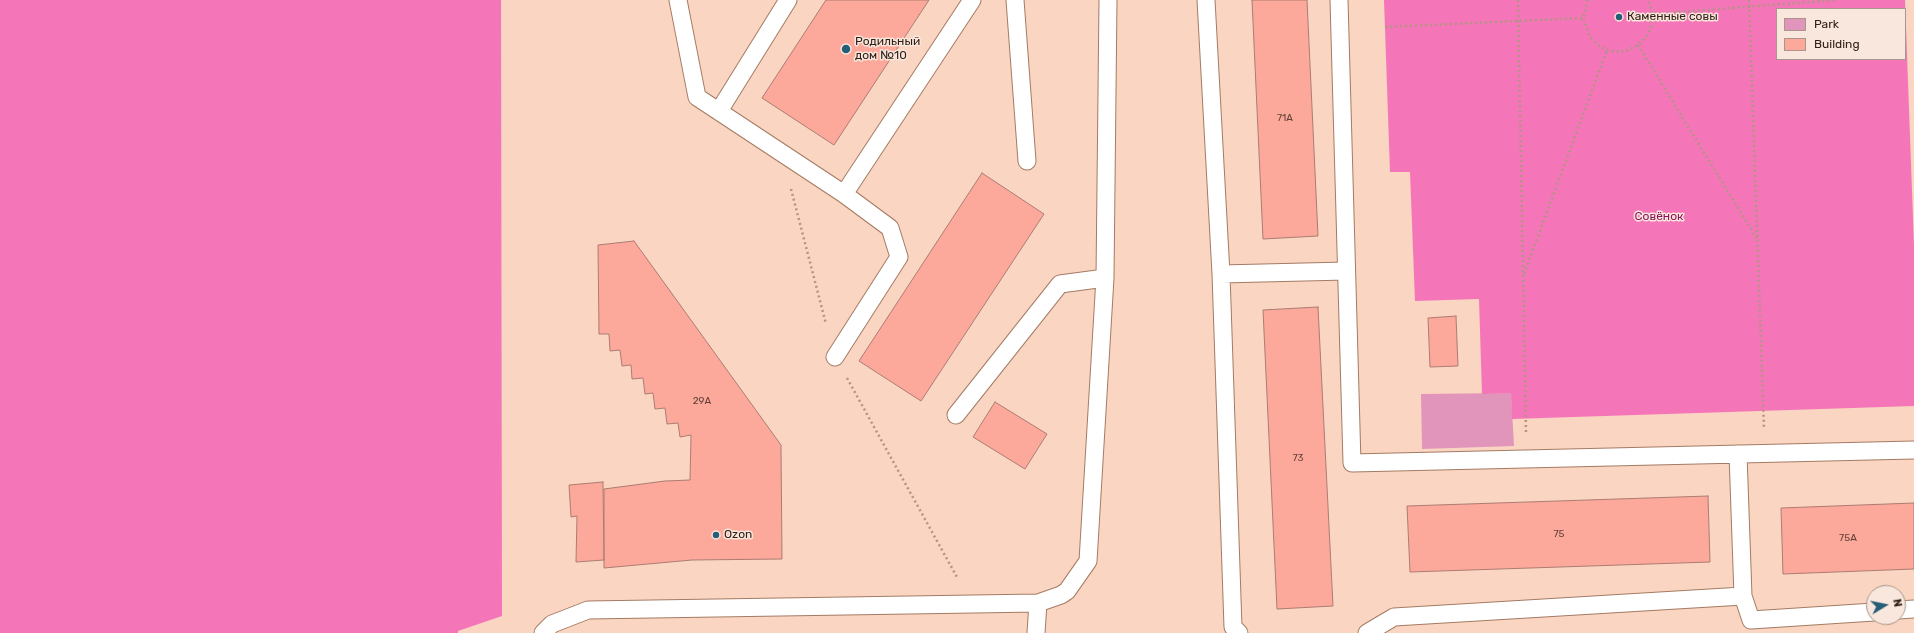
<!DOCTYPE html>
<html>
<head>
<meta charset="utf-8">
<style>
	body { margin:0 }
	#map { position:relative; width:1914px; height:633px; overflow:hidden; background:#fad5c1; font-family:Rubik,sans-serif }
	canvas { display:block }
	.legend { position:absolute; left:1776px; top:8px; width:130px; height:52px; box-sizing:border-box; background:#f9e6dc; border:1px solid #a9978d; margin:0; padding:5px 7px; list-style:none; font-size:12px; color:#312017 }
	.legend li { display:flex; align-items:center; gap:8px; height:20px }
	.legend b { width:20px; border:1px solid #a9978d }
	.north { position:absolute; left:1866px; top:585px; width:40px; height:40px; box-sizing:border-box; background:#f9e6dc; border:1px solid #a9978d; border-radius:50%; rotate:80deg; font-size:11px; font-weight:700; line-height:16px; text-align:center; color:#312017 }
	.north::after { content:''; display:block; margin:auto; width:14px; height:18px; background:#245e77; clip-path:polygon(50% 0,100% 100%,50% 72%,0 100%) }
</style>
</head>
<body>
<div id="map">
<canvas width="1914" height="633"></canvas>
<ul class="legend">
<li><b style="height:11px;background:#e295ba"></b>Park</li>
<li><b style="height:11px;background:#fca89a"></b>Building</li>
</ul>
<div class="north">N</div>
</div>
<script>
const ctx = document.querySelector('canvas').getContext('2d');
ctx.lineJoin = 'round';
function fill(path, color) {
  ctx.fillStyle = color;
  ctx.fill(path, 'evenodd');
}
function shape(rows) {
  const path = new Path2D();
  for (const r of rows) {
    path.moveTo(r[0], r[1]);
    for (let i = 2; i < r.length; i += 2) path.lineTo(r[i], r[i + 1]);
  }
  return path;
}
function strokePath(path, color, width, dash) {
  ctx.strokeStyle = color;
  ctx.lineWidth = width;
  ctx.lineCap = dash ? 'butt' : 'round';
  ctx.setLineDash(dash || []);
  ctx.stroke(path);
}
function label(font, color, halo, rows, align = 'center') {
  ctx.font = font + ' Rubik,sans-serif';
  ctx.lineWidth = 3;
  ctx.setLineDash([]);
  ctx.textBaseline = 'middle';
  ctx.strokeStyle = halo;
  ctx.fillStyle = color;
  for (const [text, x, y, turn = 0] of rows) {
    ctx.save();
    ctx.translate(x, y);
    ctx.rotate((+turn || 0) * Math.PI / 180);
    ctx.textAlign = isNaN(turn) ? turn : align;
    if (halo) ctx.strokeText(text, 0, 0);
    ctx.fillText(text, 0, 0);
    ctx.restore();
  }
}
fill(shape([
	[1511,393,1514,446,1422,449,1421,394]
]), '#e295ba');
fill(shape([
	[0,0,501,0,502,616,458,631,458,633,0,633],
	[1384,0,1905,0,1914,246,1914,406,1512,419,1511,393,1482,394,1479,299,1415,301,1410,172,1390,172],
	[1777,9,1905,9,1905,59,1777,59]
]), '#f476b8');
const building = shape([
	[826,0,929,0,834,145,762,98,826,0],
	[1252,0,1307,0,1318,236,1263,239,1252,0],
	[982,173,1044,214,921,401,859,361,982,173],
	[634,241,781,445,782,559,692,560,604,568,604,489,665,481,690,480,691,435,680,437,678,423,667,424,665,408,655,409,653,393,645,394,643,378,632,379,631,365,622,366,620,350,610,351,609,334,599,334,598,245,634,241],
	[1318,307,1333,606,1277,609,1263,310,1318,307],
	[1456,316,1458,366,1430,367,1428,318,1456,316],
	[995,402,1047,434,1025,469,973,437,995,402],
	[603,482,604,560,576,562,577,516,571,517,569,485,603,482],
	[1708,496,1710,562,1410,572,1407,506,1708,496],
	[1914,503,1914,569,1783,574,1781,508,1914,503]
]);
fill(building, '#fca89a');
strokePath(building, '#ac7c73', 1);
const service = shape([
	[678,0,697,97,844,194],
	[1015,0,1027,161],
	[1206,0,1221,274,1233,627,1239,633],
	[1339,0,1352,463,1914,450],
	[719,111,788,0],
	[1221,274,1346,271],
	[1105,278,1108,0],
	[835,357,899,257,890,228,844,194,972,0],
	[1738,454,1743,596],
	[1898,610,1914,609],
	[543,633,552,624,588,610,1038,603,1061,595,1067,591,1088,561,1105,278,1060,284,956,415],
	[1036,633,1038,603],
	[1367,633,1394,617,1743,596,1751,620,1874,612]
]);
strokePath(service, '#a47b64', 19);
strokePath(shape([
	[1518,0,1526,433],
	[1588,0,1583,18,1590,37,1598,45,1607,50,1619,52,1628,50,1638,45,1646,37,1651,28,1653,14,1648,0],
	[1749,0,1764,429],
	[1653,14,1836,0],
	[1385,27,1583,18],
	[1638,45,1757,239],
	[791,189,826,324],
	[1524,274,1607,50],
	[847,378,958,579]
]), '#b29484', 2.5, [2, 3]);
strokePath(service, '#fff', 17);
for (const [x, y, r, color] of [
	[1619,17,4,"#245e77"],
	[846,49,5,"#245e77"],
	[716,535,4,"#245e77"]
]) {
  const dot = new Path2D();
  dot.arc(x, y, r, 0, 2 * Math.PI);
  ctx.fillStyle = color;
  ctx.fill(dot);
  strokePath(dot, '#f9e6dc', 1.5);
}
label('10px', '#644238', null, [
	["71А",1285,118],
	["29А",702,401],
	["73",1298,458],
	["75",1559,534],
	["75А",1848,538]
]);
label('12px', '#312017', '#f9e6dc', [
	["Каменные совы",1627,17],
	["Родильный",855,42],
	["дом №10",855,56],
	["Ozon",724,535]
], 'left');
label('12px', '#88165b', '#f9e6dc', [
	["Совёнок",1659,217]
]);
</script>
</body>
</html>
